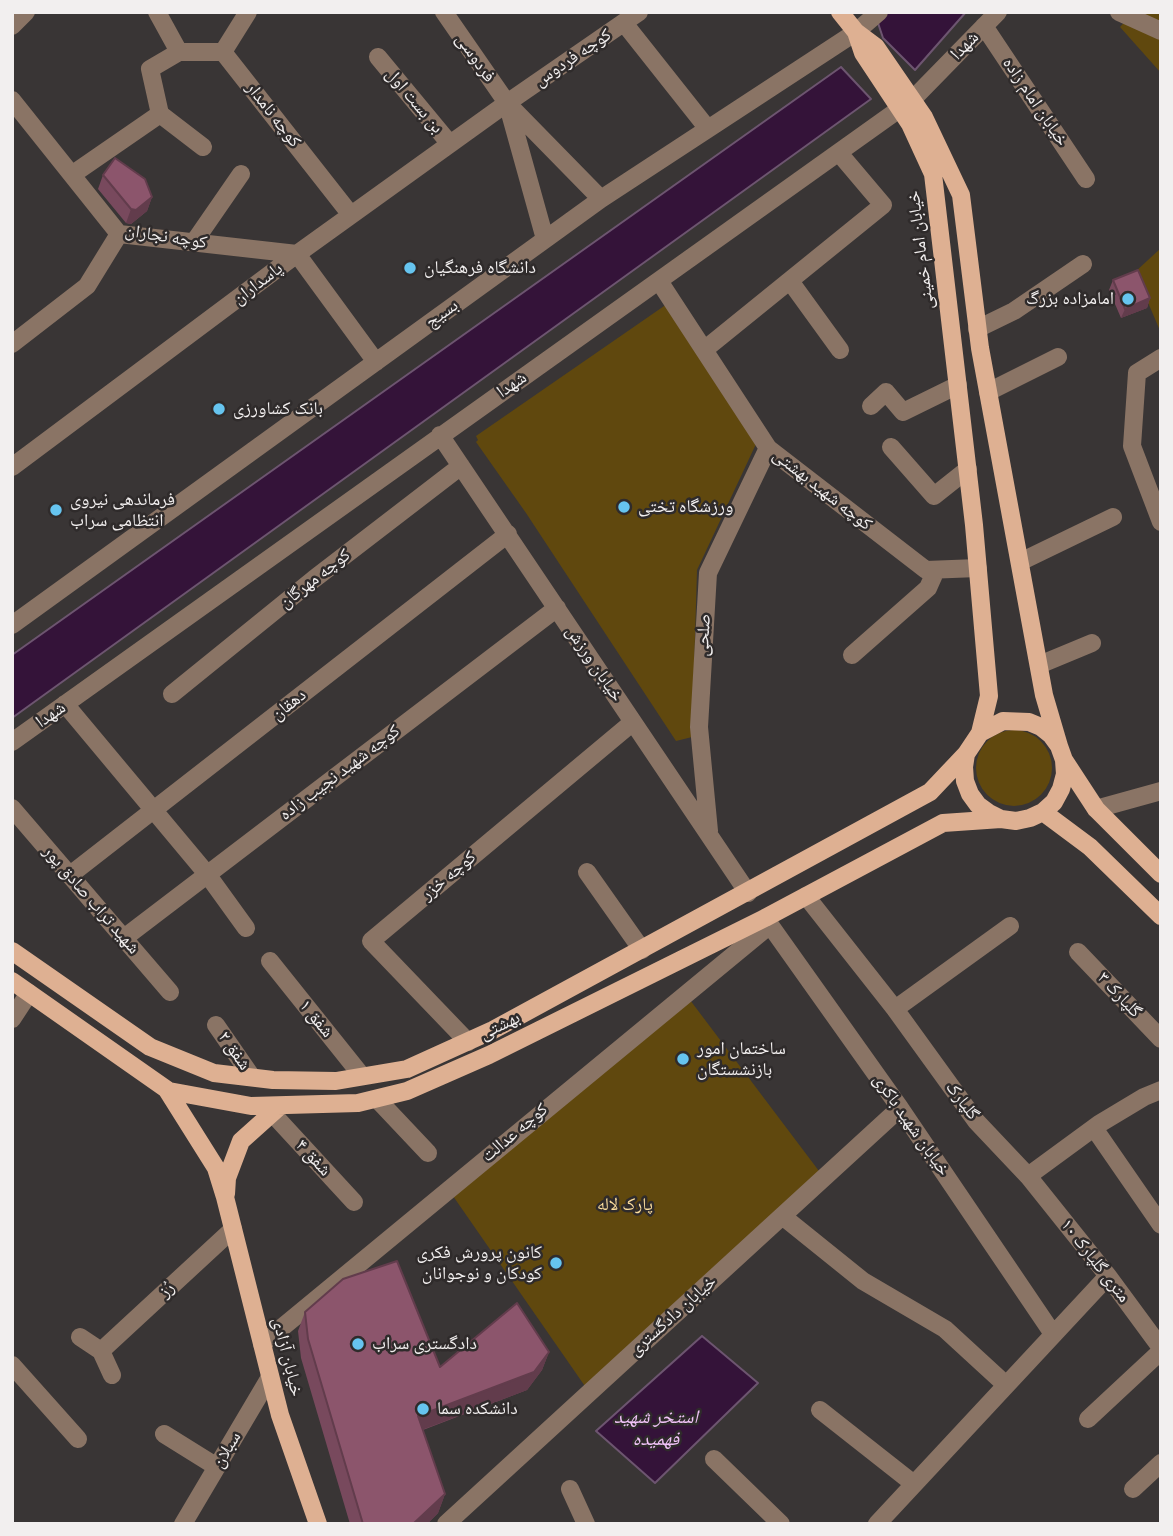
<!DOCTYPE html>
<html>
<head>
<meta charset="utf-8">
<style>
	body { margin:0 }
	#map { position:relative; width:1173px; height:1536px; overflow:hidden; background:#393535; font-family:"Archivo Narrow",sans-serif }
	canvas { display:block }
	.frame { position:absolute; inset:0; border:14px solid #f2efef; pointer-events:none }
</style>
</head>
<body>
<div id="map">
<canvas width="1173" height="1536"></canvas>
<div class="frame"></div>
</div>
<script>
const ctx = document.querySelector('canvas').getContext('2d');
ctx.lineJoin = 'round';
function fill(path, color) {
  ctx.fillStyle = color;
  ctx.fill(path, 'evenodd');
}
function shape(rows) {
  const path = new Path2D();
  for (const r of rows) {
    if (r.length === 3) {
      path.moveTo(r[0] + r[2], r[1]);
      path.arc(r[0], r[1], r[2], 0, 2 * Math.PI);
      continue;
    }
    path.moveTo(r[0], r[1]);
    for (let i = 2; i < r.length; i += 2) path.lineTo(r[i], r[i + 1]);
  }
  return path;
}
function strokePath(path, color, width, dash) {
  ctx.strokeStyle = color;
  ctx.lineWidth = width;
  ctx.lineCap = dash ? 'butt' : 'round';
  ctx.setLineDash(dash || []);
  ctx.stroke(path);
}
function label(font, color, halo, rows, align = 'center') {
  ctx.font = font + ' "Archivo Narrow","Noto Naskh Arabic",sans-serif';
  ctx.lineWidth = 5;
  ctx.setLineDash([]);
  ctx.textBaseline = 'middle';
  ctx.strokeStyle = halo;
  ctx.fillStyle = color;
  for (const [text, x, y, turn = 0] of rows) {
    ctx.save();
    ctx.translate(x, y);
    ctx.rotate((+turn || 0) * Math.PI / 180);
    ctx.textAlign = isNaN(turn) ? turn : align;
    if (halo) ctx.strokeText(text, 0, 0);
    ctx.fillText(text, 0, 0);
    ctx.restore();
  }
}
fill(shape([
	[1134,12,1161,12,1161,73,1120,27],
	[1161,248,1161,333,1135,272],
	[667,304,756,444,697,570,692,737,676,741,526,513,476,442,478,440,476,436],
	[1014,768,38],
	[690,1000,828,1183,589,1392,453,1196]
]), '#60480e');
const water = shape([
	[884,12,966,12,915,70,883,38,877,20,884,12],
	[841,67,871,99,12,718,12,655,841,67],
	[702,1336,758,1383,655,1483,596,1431,702,1336]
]);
fill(water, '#341339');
strokePath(water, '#6d5570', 2);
strokePath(shape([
	[157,12,179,52],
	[248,12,223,52,351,215],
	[444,12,507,103,601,199],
	[1119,12,1161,31],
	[624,23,708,129],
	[12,26,26,12],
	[984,26,1086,179],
	[378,57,450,144],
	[12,100,119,234,297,254,376,362],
	[508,106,545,239],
	[160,114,203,147],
	[73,174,160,114,150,69,179,52,223,52],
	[194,242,241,174],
	[659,281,768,448,926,570,978,568],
	[790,281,840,350],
	[977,329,1014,311,1083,264],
	[12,344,87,286,119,234],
	[704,350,883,205,839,153],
	[1161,358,1137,373,1132,446,1161,522],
	[988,392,1058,357],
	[871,406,886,392,903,412,958,385],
	[440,435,748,893],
	[891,447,934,496,968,469],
	[12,467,297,254,507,103,639,12],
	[1020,562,1113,517],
	[12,625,601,199,856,32,879,12],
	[852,655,928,588,936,570],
	[1039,665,1092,643],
	[172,694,314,579,461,466],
	[65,704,207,874,246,928],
	[12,742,912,100,998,12],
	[12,808,170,992],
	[1096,809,1161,791],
	[709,831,699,727,708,573,768,448],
	[587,872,642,950],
	[70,875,508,534],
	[806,896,895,1009,976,1121,1028,1176,1108,1276,1161,1348],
	[765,918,900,1108,1053,1334],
	[124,938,557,608],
	[1078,952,1161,1039],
	[270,961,362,1076],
	[895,1009,1010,926],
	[12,1019,29,993],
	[216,1025,252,1077],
	[468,1042,371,941,633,722],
	[377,1099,428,1153],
	[272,1113,354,1202],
	[1094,1128,1161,1225],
	[1028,1176,1099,1124,1144,1097,1161,1090],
	[786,1219,863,1281,945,1329,1006,1385],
	[80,1337,101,1351,112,1375],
	[262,1344,770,925],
	[101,1351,233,1229],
	[12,1365,78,1439],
	[820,1410,914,1484],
	[1088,1419,1161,1351],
	[164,1434,217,1467],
	[714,1459,781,1524],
	[570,1489,586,1524],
	[1133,1489,1161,1463],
	[183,1524,270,1377],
	[446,1524,900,1108],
	[877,1524,1108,1276]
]), '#8a7465', 18);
strokePath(shape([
	[840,12,856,32],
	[980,733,989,696,974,525,933,174,910,124,863,53,856,32,876,47,924,117,961,195,980,348,1044,695,1059,746],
	[1064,760,1065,774,1061,789,1054,802,1043,812,1030,818,1016,821,1001,819,989,813,978,805,970,794,965,781,964,767,966,754,980,733,1003,721,1029,722,1041,727,1051,735,1059,746,1064,760,1096,809,1161,874],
	[1043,812,1090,847,1161,916],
	[12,951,150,1047,214,1073,273,1080,336,1081,407,1069,493,1030,930,792,966,754],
	[12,981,169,1091,251,1106,358,1103,407,1091,489,1055,765,918,943,823,1001,819],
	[167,1090,216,1168,225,1197,280,1415,318,1524],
	[226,1194,227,1178,241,1141,280,1106]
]), '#deb092', 18);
fill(shape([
	[103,175,152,197,147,211,131,224,126,223,98,189],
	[1113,280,1150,298,1147,308,1121,318,1109,290],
	[305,1312,440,1367,549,1352,542,1370,527,1390,423,1430,445,1494,438,1513,427,1524,350,1524,301,1358,298,1331]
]), '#78495d');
fill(shape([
	[152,197,147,211,131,224,126,223,131,209],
	[1150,298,1147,308,1121,318,1125,309],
	[549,1352,542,1370,527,1390,411,1434,418,1416],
	[445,1494,438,1513,427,1524,413,1524]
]), '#623c4c');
const building = shape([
	[115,158,145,179,152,197,136,210,131,209,103,175,115,158],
	[1138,270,1150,298,1125,309,1113,280,1138,270],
	[397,1261,440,1367,517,1303,549,1352,534,1372,418,1416,445,1494,413,1524,363,1524,308,1339,305,1312,343,1279,397,1261]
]);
fill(building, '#8c556c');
strokePath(building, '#623c4c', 2);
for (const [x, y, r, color] of [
	[410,268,7,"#66c4ef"],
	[1128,299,7,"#66c4ef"],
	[219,409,7,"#66c4ef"],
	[624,507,7,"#66c4ef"],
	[56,510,7,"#66c4ef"],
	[683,1059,7,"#66c4ef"],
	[556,1263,7,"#66c4ef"],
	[358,1344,7,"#66c4ef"],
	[423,1409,7,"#66c4ef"]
]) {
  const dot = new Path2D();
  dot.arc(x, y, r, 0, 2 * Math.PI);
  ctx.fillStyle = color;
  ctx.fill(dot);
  strokePath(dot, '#2f2b2b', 2.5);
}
label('18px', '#f2efef', '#2f2b2b', [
	["شهدا",965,46,-46],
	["فردوسی",475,58,55],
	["کوچه فردوس",573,58,-34],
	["بن بست اول",414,101,50],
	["خیابان امام زاده",1035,102,56],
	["کوچه نامدار",273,115,52],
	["کوچه نجاران",166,237,9],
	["خیابان امام خمینی",921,250,-97],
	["پاسداران",258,284,-37],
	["بسیج",442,314,-36],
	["شهدا",512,385,-35],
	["کوچه شهید بهشتی",822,490,38],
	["کوچه مهرگان",315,579,-38],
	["صلحی",704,635,-87],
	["خیابان ورزش",594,664,56],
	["دهقان",289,705,-38],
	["شهدا",51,715,-35],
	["کوچه شهید نجیب زاده",340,773,-37],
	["کوچه خزر",449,876,-40],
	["شهید تراب صادق پور",91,900,49],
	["گلپارک ۳",1119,995,47],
	["شفق ۱",316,1019,51],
	["بهشتی",500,1026,-26],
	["شفق ۲",234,1051,55],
	["گلپارک",962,1101,53],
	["خیابان شهید باکری",911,1125,55],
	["کوچه عدالت",515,1133,-40],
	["شفق ۴",313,1158,47],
	["۱۰ متری گلپارک",1095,1261,52],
	["رُز",167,1290,-43],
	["خیابان دادگستری",673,1316,-42],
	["خیابان آزادی",287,1357,76],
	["سبلان",227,1450,-59]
]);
label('18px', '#f2efef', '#2f2b2b', [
	["دانشگاه فرهنگیان",424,268],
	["امامزاده بزرگ",1114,299,"right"],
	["بانک کشاورزی",233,409],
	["فرماندهی نیروی",70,500],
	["انتظامی سراب",70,521],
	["ورزشگاه تختی",638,507],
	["ساختمان امور",697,1049],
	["بازنشستگان",697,1070],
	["کانون پرورش فکری",542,1253,"right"],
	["کودکان و نوجوانان",542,1274,"right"],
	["دادگستری سراب",372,1344],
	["دانشکده سما",437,1409]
], 'left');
label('18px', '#fcde9e', '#2f2b2b', [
	["پارک لاله",625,1205]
]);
label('italic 19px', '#f1c3f8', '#2f2b2b', [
	["استخر شهید",656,1418],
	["فهمیده",656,1440]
]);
</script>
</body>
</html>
